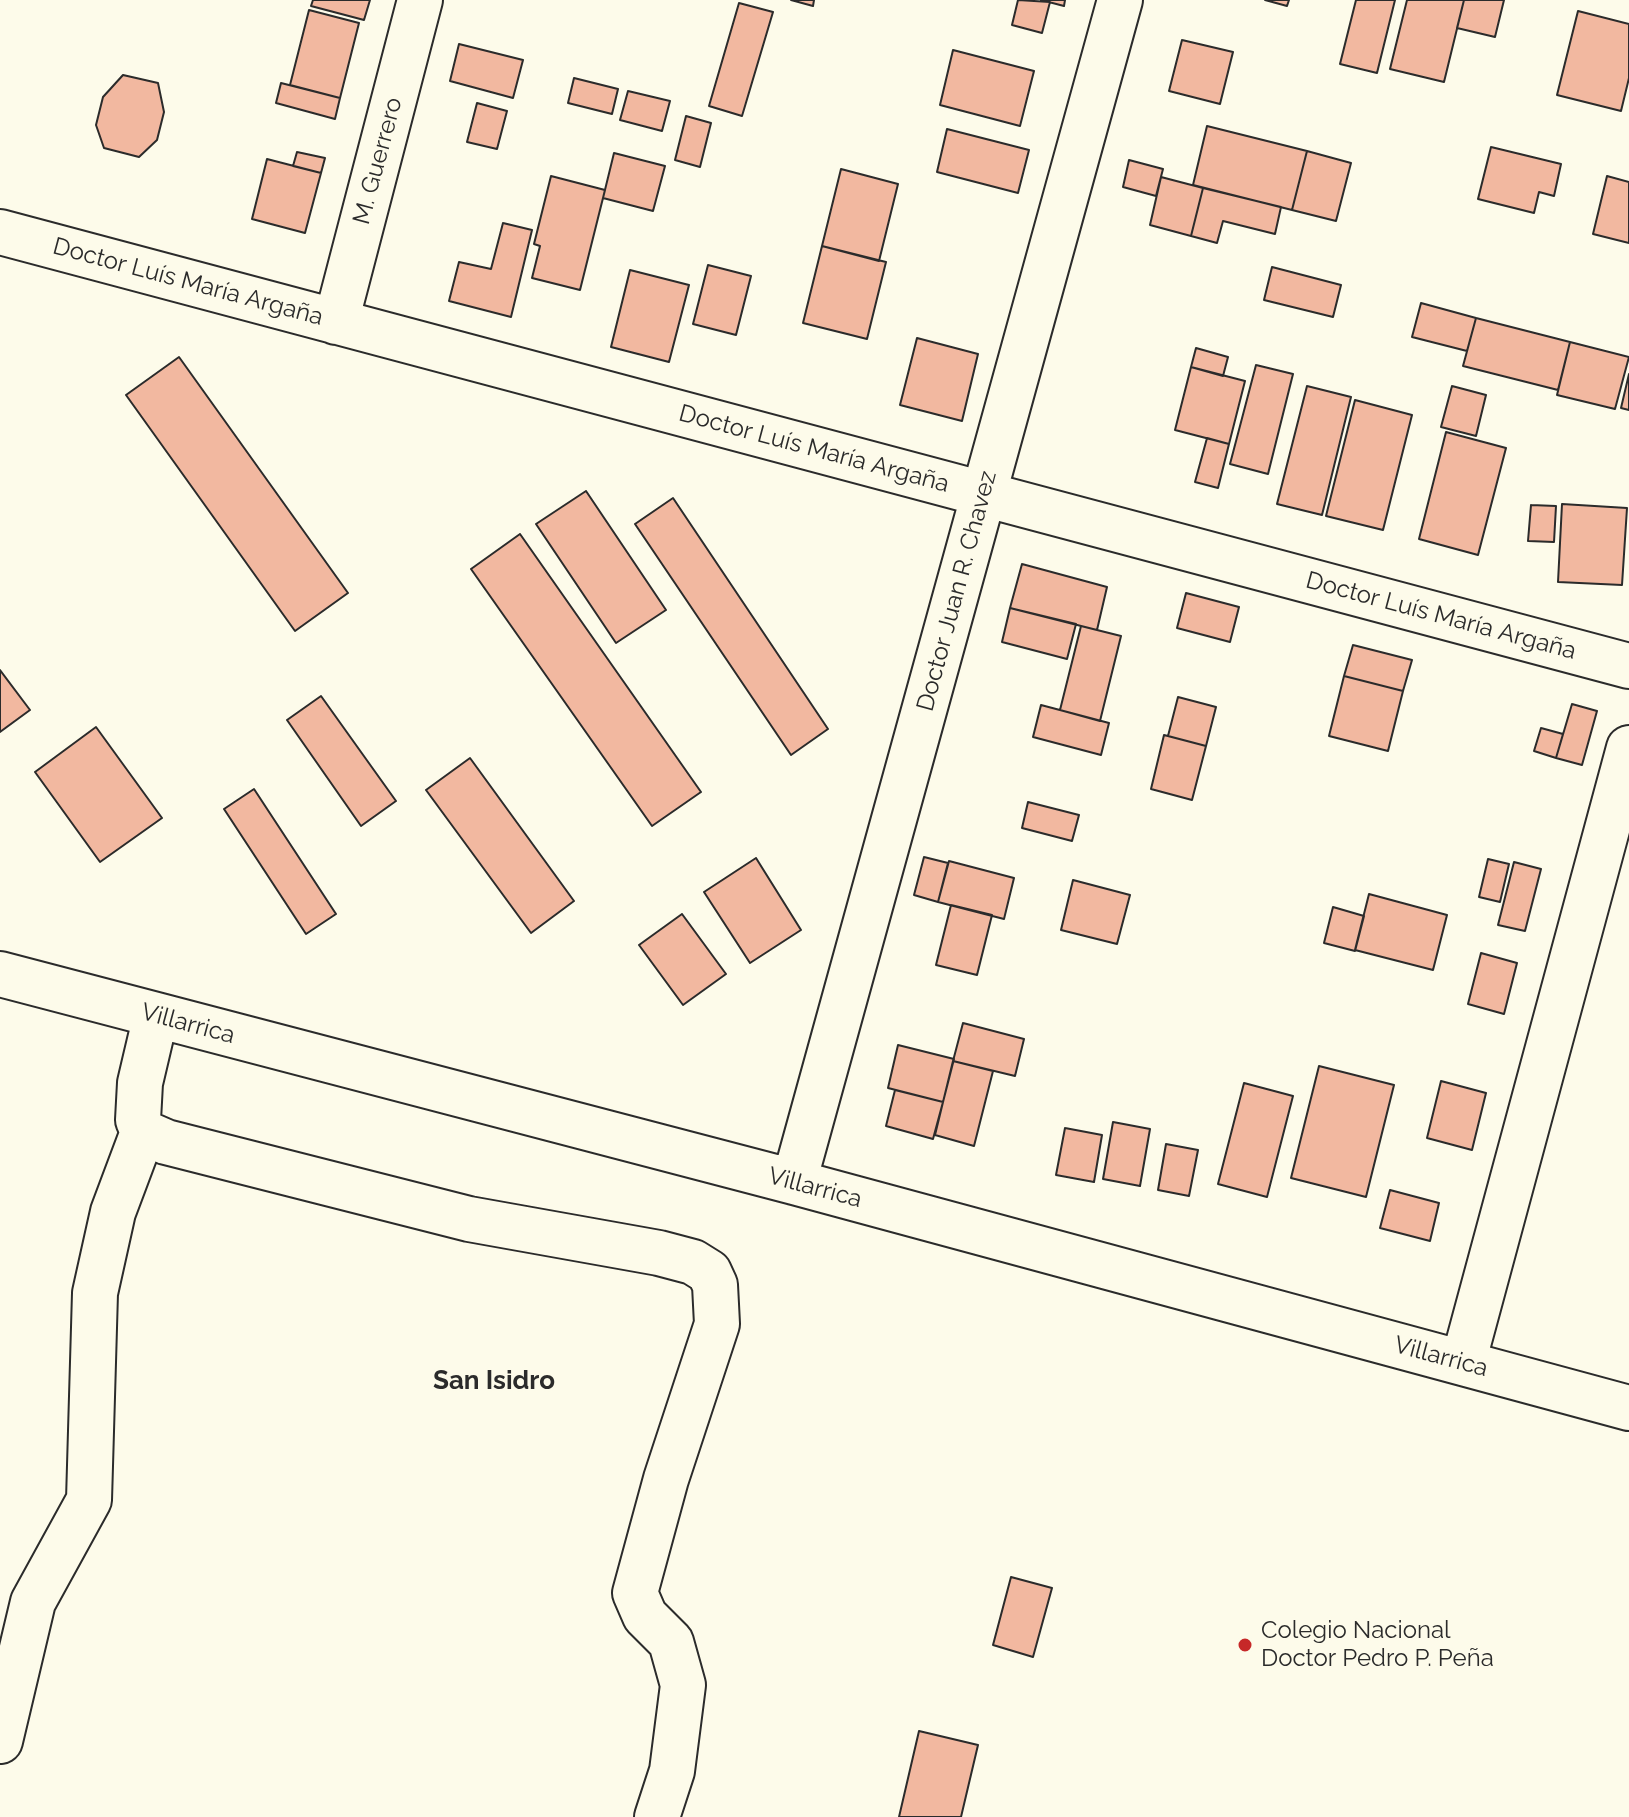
<!DOCTYPE html>
<html>
<head>
<meta charset="utf-8">
<style>
	body { margin:0 }
	canvas { display:block; background:#fdfbea }
</style>
</head>
<body>
<canvas width="1629" height="1817"></canvas>
<script>
const ctx = document.querySelector('canvas').getContext('2d');
ctx.lineJoin = 'round';
function fill(path, color) {
  ctx.fillStyle = color;
  ctx.fill(path, 'evenodd');
}
function shape(rows) {
  const path = new Path2D();
  for (const r of rows) {
    path.moveTo(r[0], r[1]);
    for (let i = 2; i < r.length; i += 2) path.lineTo(r[i], r[i + 1]);
  }
  return path;
}
function strokePath(path, color, width, dash) {
  ctx.strokeStyle = color;
  ctx.lineWidth = width;
  ctx.lineCap = dash ? 'butt' : 'round';
  ctx.setLineDash(dash || []);
  ctx.stroke(path);
}
function label(font, color, halo, rows, align = 'center') {
  ctx.font = font + ' Raleway,sans-serif';
  ctx.lineWidth = 6;
  ctx.setLineDash([]);
  ctx.textBaseline = 'middle';
  ctx.strokeStyle = halo;
  ctx.fillStyle = color;
  for (const [text, x, y, turn = 0] of rows) {
    ctx.save();
    ctx.translate(x, y);
    ctx.rotate((+turn || 0) * Math.PI / 180);
    ctx.textAlign = isNaN(turn) ? turn : align;
    if (halo) ctx.strokeText(text, 0, 0);
    ctx.fillText(text, 0, 0);
    ctx.restore();
  }
}
const building = shape([
	[313,0,370,0,364,20,311,6,313,0],
	[791,0,814,0,813,6,791,0],
	[1018,0,1050,2,1042,33,1012,25,1018,0],
	[1041,0,1065,0,1064,6,1041,0],
	[1265,0,1289,0,1287,6,1265,0],
	[1356,0,1395,0,1377,73,1340,64,1356,0],
	[1407,0,1464,0,1444,82,1390,69,1407,0],
	[1464,0,1504,0,1495,37,1457,28,1464,0],
	[739,3,773,12,742,116,709,106,739,3],
	[309,10,359,23,340,98,290,85,309,10],
	[1578,11,1629,24,1629,78,1621,111,1557,95,1578,11],
	[1182,40,1233,52,1220,104,1169,91,1182,40],
	[459,44,523,60,513,98,450,81,459,44],
	[953,50,1034,71,1020,126,940,105,953,50],
	[123,75,158,83,164,112,157,140,139,157,104,148,96,125,103,97,123,75],
	[574,78,618,89,612,114,568,103,574,78],
	[281,83,340,98,335,119,276,103,281,83],
	[628,91,670,101,662,131,620,120,628,91],
	[477,103,507,111,497,149,467,142,477,103],
	[686,116,711,123,700,167,675,160,686,116],
	[1207,126,1307,151,1292,210,1193,185,1207,126],
	[947,129,1029,150,1018,193,937,172,947,129],
	[1491,147,1561,164,1554,196,1539,192,1534,213,1478,199,1491,147],
	[1307,151,1351,163,1336,221,1292,210,1307,151],
	[297,152,325,158,321,173,293,166,297,152],
	[614,153,665,166,653,211,603,198,614,153],
	[267,159,321,173,305,233,252,219,267,159],
	[1129,160,1163,169,1156,196,1123,187,1129,160],
	[841,169,898,184,879,261,822,246,841,169],
	[551,176,605,190,580,290,532,278,540,246,534,244,551,176],
	[1607,176,1629,182,1629,243,1593,234,1607,176],
	[1161,177,1203,188,1191,236,1150,225,1161,177],
	[1203,188,1281,207,1275,234,1223,221,1217,243,1191,236,1203,188],
	[503,223,532,230,511,317,449,301,459,262,491,269,503,223],
	[822,246,886,262,867,339,803,323,822,246],
	[708,265,751,276,736,335,693,324,708,265],
	[1272,267,1341,285,1333,317,1264,300,1272,267],
	[630,270,689,285,669,362,611,347,630,270],
	[1421,303,1476,318,1467,351,1412,337,1421,303],
	[1476,318,1570,342,1558,390,1463,366,1476,318],
	[917,338,978,354,962,421,900,405,917,338],
	[1570,342,1629,357,1615,409,1557,395,1570,342],
	[1196,348,1228,357,1223,376,1191,367,1196,348],
	[179,357,348,593,295,631,126,395,179,357],
	[1256,365,1293,374,1268,474,1230,464,1256,365],
	[1191,367,1245,381,1229,444,1175,430,1191,367],
	[1629,374,1629,410,1621,408,1629,374],
	[1307,386,1351,397,1322,515,1277,504,1307,386],
	[1452,386,1486,395,1476,436,1441,427,1452,386],
	[1355,400,1412,415,1383,530,1326,516,1355,400],
	[1446,432,1506,448,1478,555,1419,539,1446,432],
	[1207,438,1229,444,1218,488,1195,482,1207,438],
	[586,491,666,610,616,643,536,524,586,491],
	[673,498,828,729,791,755,635,524,673,498],
	[1562,504,1627,508,1622,585,1558,582,1562,504],
	[1531,505,1556,506,1554,542,1528,541,1531,505],
	[520,534,701,792,652,826,471,569,520,534],
	[1022,564,1107,587,1097,630,1010,608,1022,564],
	[1186,593,1239,607,1230,642,1177,628,1186,593],
	[1010,608,1076,624,1067,659,1002,642,1010,608],
	[1081,626,1121,636,1100,721,1060,710,1081,626],
	[1353,645,1412,660,1403,691,1344,676,1353,645],
	[0,670,30,710,0,732,0,670],
	[1344,676,1403,691,1388,751,1329,736,1344,676],
	[321,696,396,801,361,826,287,720,321,696],
	[1178,697,1216,707,1206,746,1168,736,1178,697],
	[1572,704,1597,711,1582,765,1556,758,1572,704],
	[1041,705,1109,723,1101,755,1033,737,1041,705],
	[96,727,162,818,100,862,35,772,96,727],
	[1541,728,1563,734,1556,758,1534,751,1541,728],
	[1164,735,1206,746,1192,800,1151,789,1164,735],
	[470,758,574,901,531,933,426,790,470,758],
	[254,789,336,914,306,934,224,809,254,789],
	[1028,802,1079,815,1072,841,1022,828,1028,802],
	[924,857,948,863,938,902,914,895,924,857],
	[756,858,801,930,750,963,704,892,756,858],
	[1488,859,1509,864,1500,902,1479,897,1488,859],
	[949,861,1014,878,1004,919,938,902,949,861],
	[1514,862,1541,869,1525,931,1498,925,1514,862],
	[1073,880,1130,895,1117,944,1061,930,1073,880],
	[1369,894,1447,915,1433,970,1355,950,1369,894],
	[951,905,992,915,977,975,936,965,951,905],
	[1333,907,1364,916,1355,951,1324,943,1333,907],
	[682,914,726,974,683,1005,639,945,682,914],
	[1481,953,1517,963,1504,1014,1468,1004,1481,953],
	[963,1023,1024,1039,1015,1076,953,1061,963,1023],
	[898,1045,954,1059,943,1102,888,1088,898,1045],
	[953,1061,993,1071,974,1146,935,1135,953,1061],
	[1319,1066,1394,1085,1366,1197,1291,1178,1319,1066],
	[1441,1081,1486,1093,1472,1150,1427,1138,1441,1081],
	[1244,1083,1293,1096,1267,1197,1218,1184,1244,1083],
	[895,1090,943,1102,933,1139,886,1126,895,1090],
	[1113,1122,1150,1129,1140,1186,1103,1179,1113,1122],
	[1065,1128,1102,1135,1094,1182,1056,1175,1065,1128],
	[1166,1144,1198,1150,1189,1196,1158,1190,1166,1144],
	[1390,1190,1439,1203,1430,1241,1380,1228,1390,1190],
	[1011,1577,1052,1588,1033,1657,993,1645,1011,1577],
	[919,1731,978,1745,961,1817,899,1817,919,1731]
]);
fill(building, '#f2b8a0');
strokePath(building, '#2b2b2b', 2);
const minor = shape([
	[0,232,1629,666],
	[336,322,420,0],
	[0,974,794,1182,1629,1408],
	[143,1132,166,1142,469,1219,659,1253,693,1262,709,1272,715,1285,717,1324,666,1479,635,1593,645,1616,671,1642,683,1685,672,1771,657,1817],
	[794,1182,1120,0],
	[1463,1363,1629,748],
	[0,1741,33,1602,89,1500,95,1293,113,1212,143,1132,138,1120,140,1083,156,1015]
]);
strokePath(minor, '#2b2b2b', 48);
strokePath(minor, '#fdfbea', 44);
for (const [x, y, r, color] of [
	[1245,1645,8,"#c62828"]
]) {
  const dot = new Path2D();
  dot.arc(x, y, r, 0, 2 * Math.PI);
  ctx.fillStyle = color;
  ctx.fill(dot);
  strokePath(dot, '#fdfbea', 3);
}
label('24px', '#2b2b2b', '#fdfbea', [
	["M. Guerrero",378,161,-75],
	["Doctor Luís María Argaña",188,282,15],
	["Doctor Luís María Argaña",814,449,15],
	["Doctor Juan R. Chavez",957,591,-75],
	["Doctor Luís María Argaña",1441,616,15],
	["Villarrica",188,1024,15],
	["Villarrica",815,1188,15],
	["Villarrica",1441,1357,15]
]);
label('24px', '#2b2b2b', '#fdfbea', [
	["Colegio Nacional",1261,1631],
	["Doctor Pedro P. Peña",1261,1659]
], 'left');
label('bold 26px', '#2b2b2b', '#fdfbea', [
	["San Isidro",494,1381]
]);
</script>
</body>
</html>
